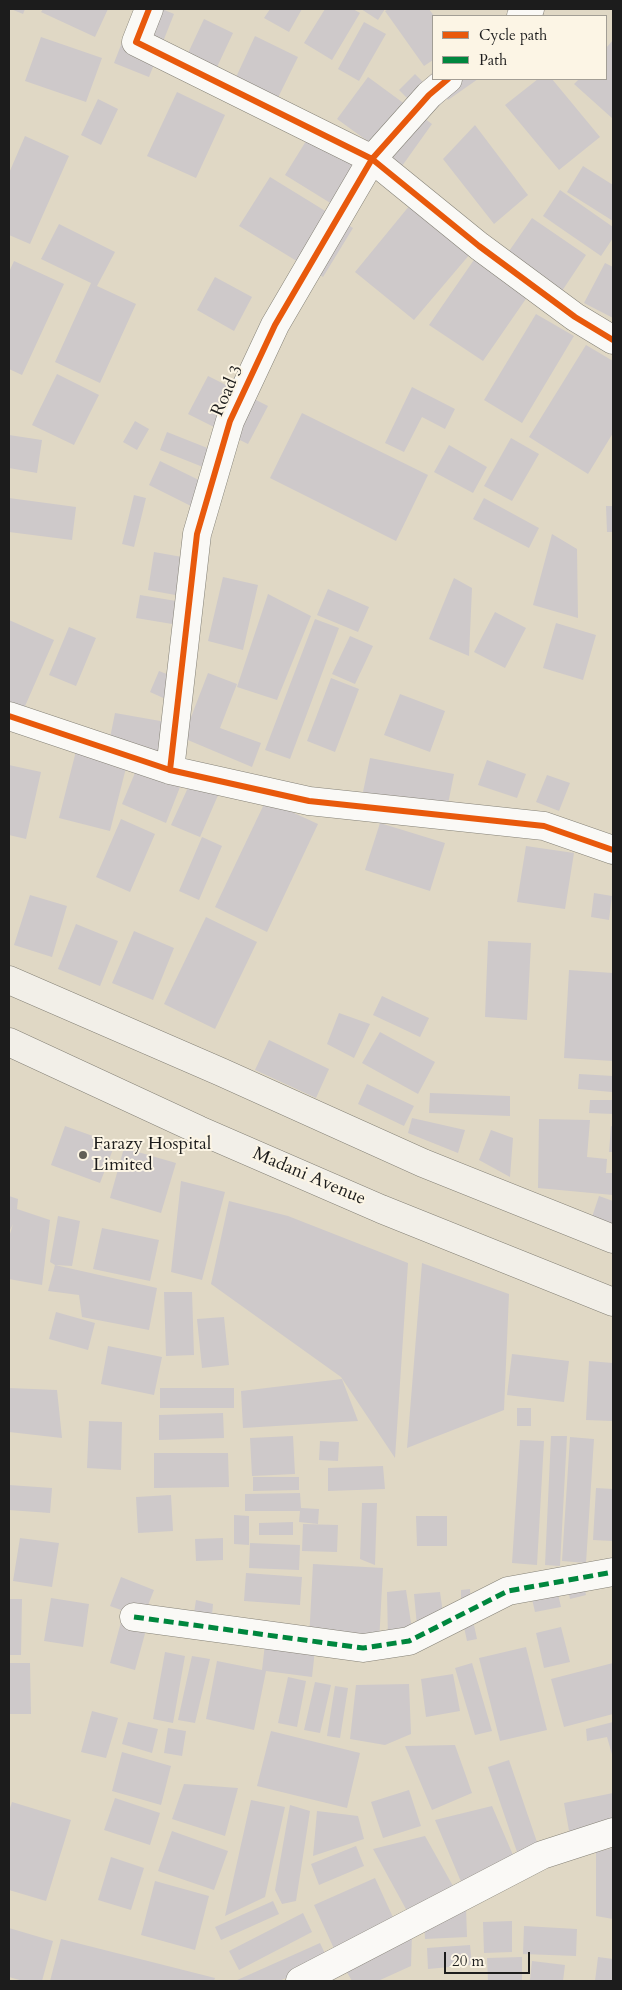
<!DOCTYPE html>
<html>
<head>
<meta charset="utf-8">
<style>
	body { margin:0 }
	#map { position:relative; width:622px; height:1990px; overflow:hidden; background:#e0d8c5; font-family:Cardo,serif }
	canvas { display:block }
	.frame { position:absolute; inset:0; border:10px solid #1c1c1c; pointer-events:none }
	.legend { position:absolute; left:432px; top:15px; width:175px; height:65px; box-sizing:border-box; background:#fcf5e5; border:1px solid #a29e95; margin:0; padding:6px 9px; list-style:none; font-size:15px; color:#1c1c1c }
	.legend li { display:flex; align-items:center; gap:10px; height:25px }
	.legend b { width:25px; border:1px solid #a29e95 }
	.scale { position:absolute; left:444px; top:1952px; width:86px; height:22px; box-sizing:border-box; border:2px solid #1c1c1c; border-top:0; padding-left:6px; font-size:15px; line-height:18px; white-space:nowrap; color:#1c1c1c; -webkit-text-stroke:4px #fcf5e5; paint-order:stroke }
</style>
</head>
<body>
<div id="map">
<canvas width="622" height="1990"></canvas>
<div class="frame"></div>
<ul class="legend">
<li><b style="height:6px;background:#e8590c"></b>Cycle path</li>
<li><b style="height:6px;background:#00873e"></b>Path</li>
</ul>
<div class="scale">20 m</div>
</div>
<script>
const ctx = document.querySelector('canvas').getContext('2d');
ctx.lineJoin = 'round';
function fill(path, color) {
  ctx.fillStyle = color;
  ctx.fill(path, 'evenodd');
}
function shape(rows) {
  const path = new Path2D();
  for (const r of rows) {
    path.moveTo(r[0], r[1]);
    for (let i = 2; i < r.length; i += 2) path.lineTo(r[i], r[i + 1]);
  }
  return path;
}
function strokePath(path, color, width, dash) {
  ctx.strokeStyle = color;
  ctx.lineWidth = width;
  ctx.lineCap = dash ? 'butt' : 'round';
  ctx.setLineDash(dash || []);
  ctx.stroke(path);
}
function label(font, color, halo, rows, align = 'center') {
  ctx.font = font + ' Cardo,serif';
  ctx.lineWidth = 4;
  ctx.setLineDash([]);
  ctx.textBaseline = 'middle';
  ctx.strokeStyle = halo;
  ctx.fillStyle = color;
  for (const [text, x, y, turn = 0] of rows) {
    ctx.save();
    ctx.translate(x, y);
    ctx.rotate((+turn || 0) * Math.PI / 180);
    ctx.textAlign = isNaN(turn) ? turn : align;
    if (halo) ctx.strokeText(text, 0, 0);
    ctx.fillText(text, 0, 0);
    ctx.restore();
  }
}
fill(shape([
	[11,9,25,9,23,14],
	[43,9,108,9,95,37,41,12],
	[135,9,162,9,174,14,149,77,114,63],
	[270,9,302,9,289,32,264,18],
	[325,9,353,9,360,13,332,60,304,43],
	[361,9,385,9,378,20],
	[389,9,429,9,434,16,433,60,424,66,385,11],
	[204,19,233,33,210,82,181,68],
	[364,22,386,34,359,81,338,69],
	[255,36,298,57,267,120,225,101],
	[41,37,102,58,86,102,25,81],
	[613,40,613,119,574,84,579,79,606,79,606,48],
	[433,73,433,79,478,79,448,100,431,75],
	[415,74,443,102,427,118,399,90],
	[368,77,432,124,402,166,337,119],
	[538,79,552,79,600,137,559,170,505,105],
	[177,92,225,115,196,178,147,156],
	[98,99,118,109,101,145,81,135],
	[475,125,528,195,494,224,443,159],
	[311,133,379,175,353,217,285,175],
	[25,136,69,156,30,244,9,235,9,173],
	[583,166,613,185,613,221,567,192],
	[270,177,353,228,323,277,239,226],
	[560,190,613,227,613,238,601,256,543,216],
	[410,205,470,254,414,320,355,272],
	[532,218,586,255,560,294,505,257],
	[59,224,115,252,97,286,136,304,100,383,55,362,91,283,41,259],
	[478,254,532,290,483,361,429,325],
	[14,261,64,284,22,375,9,369,9,272],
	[605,263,613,267,613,318,584,303],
	[215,277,252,297,234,331,197,310],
	[536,314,574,336,522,423,484,400],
	[586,345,613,361,613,433,588,474,529,437],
	[57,374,99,395,74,445,32,425],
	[208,376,268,406,248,444,188,414],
	[412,387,455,409,445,429,422,417,404,452,385,443],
	[302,413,428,475,396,541,270,478],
	[135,421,149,429,137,450,123,442],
	[167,432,220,453,213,471,160,450],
	[9,435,42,440,37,473,9,468],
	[511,438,539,454,512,501,484,486],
	[449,445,487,467,473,493,434,472],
	[160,461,207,484,195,508,149,485],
	[134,495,146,498,134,547,122,544],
	[9,498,76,507,72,540,9,532],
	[484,498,539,528,529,548,473,519],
	[606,506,613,506,613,532,607,532],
	[552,534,577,549,578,618,533,605],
	[154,552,199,560,192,598,148,590],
	[223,577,258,585,243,650,208,641],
	[454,578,472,588,469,656,429,639],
	[328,589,369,607,358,632,317,615],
	[268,594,311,616,277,700,237,687],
	[140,595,194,604,190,627,136,618],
	[495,612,526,628,505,668,474,652],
	[315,619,339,628,290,759,265,750],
	[9,620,54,640,22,713,9,707],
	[556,623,596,635,583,680,543,668],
	[69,627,96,638,76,686,49,675],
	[350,636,373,646,355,684,332,674],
	[159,671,179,679,170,701,150,692],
	[208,673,237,684,220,728,261,743,252,767,183,738],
	[331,678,359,689,335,752,307,741],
	[400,694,445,711,430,752,384,735],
	[115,713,166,722,161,752,109,743],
	[76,751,127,764,110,831,59,818],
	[370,758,454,774,447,809,363,792],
	[487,760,526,774,517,798,478,785],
	[9,765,41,772,26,839,9,835],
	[137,768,180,787,166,823,122,804],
	[547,775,570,783,559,811,536,802],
	[191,781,219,793,200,837,171,825],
	[266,800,318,824,267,932,215,907],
	[121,819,155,834,130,892,96,877],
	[380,823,445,843,430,891,365,870],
	[202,837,222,846,199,900,179,891],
	[526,846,574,853,565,909,517,902],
	[594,893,612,896,609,920,591,917],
	[30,895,67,906,52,957,14,945],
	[206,917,257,942,215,1029,164,1004],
	[76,924,118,941,100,986,58,969],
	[134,931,174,948,153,1000,112,983],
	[488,941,531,943,527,1020,485,1017],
	[569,970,613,973,613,1061,564,1058],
	[382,996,429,1018,420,1037,373,1015],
	[339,1013,370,1024,354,1058,327,1044],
	[380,1032,435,1062,418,1094,362,1063],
	[269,1040,329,1069,316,1098,255,1070],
	[579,1074,613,1076,612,1092,578,1089],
	[367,1084,414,1106,404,1126,358,1104],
	[430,1093,510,1096,510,1116,429,1113],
	[590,1100,613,1100,613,1114,589,1113],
	[412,1118,465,1130,458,1153,408,1133],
	[539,1119,590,1120,587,1157,607,1159,606,1173,613,1173,613,1195,538,1188],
	[65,1126,115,1144,100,1183,51,1165],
	[611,1126,613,1127,613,1152,609,1152],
	[491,1130,513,1138,510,1177,479,1160],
	[124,1148,176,1163,161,1213,110,1198],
	[181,1181,225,1192,202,1280,171,1272],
	[9,1196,18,1199,17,1209,50,1220,42,1285,9,1279,9,1237,13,1224,9,1232],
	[599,1196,613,1201,613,1224,592,1217],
	[229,1201,288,1216,408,1263,395,1458,341,1377,211,1284],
	[58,1216,80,1221,72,1266,55,1265,157,1288,149,1330,82,1317,79,1295,48,1291,55,1265,50,1262],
	[102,1228,159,1240,150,1281,93,1269],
	[422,1263,509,1294,504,1410,407,1448],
	[164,1292,192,1292,194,1355,166,1356],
	[56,1312,95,1323,88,1350,49,1339],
	[224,1317,229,1365,202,1368,197,1319],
	[108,1346,162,1357,154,1395,101,1384],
	[512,1354,569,1361,564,1402,507,1395],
	[589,1361,613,1363,612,1421,586,1420],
	[342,1379,358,1421,243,1428,241,1391],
	[9,1388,57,1390,62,1438,9,1432],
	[160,1388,234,1388,234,1408,160,1408],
	[517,1408,531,1408,531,1426,517,1426],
	[223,1413,224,1438,159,1440,159,1415],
	[89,1421,122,1422,121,1470,87,1468],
	[293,1436,295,1474,252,1476,250,1438],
	[551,1436,567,1436,560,1566,545,1565],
	[570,1437,594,1439,586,1563,562,1561],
	[520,1440,544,1441,537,1565,512,1563],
	[320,1441,339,1442,338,1461,319,1460],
	[154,1453,228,1453,229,1487,154,1488],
	[383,1466,385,1489,328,1491,328,1468],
	[253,1477,299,1477,299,1490,253,1491],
	[9,1485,52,1488,50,1513,9,1510],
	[596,1488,613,1489,613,1541,593,1540],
	[300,1493,301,1508,319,1509,318,1524,299,1522,300,1511,245,1511,245,1494],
	[171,1495,173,1531,138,1533,136,1497],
	[362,1503,377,1503,375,1565,360,1559],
	[234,1515,249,1516,249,1545,234,1544],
	[416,1516,447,1516,447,1546,417,1546],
	[293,1522,293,1535,259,1535,259,1523],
	[303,1524,338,1525,337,1552,302,1551],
	[20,1538,59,1543,52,1587,13,1581],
	[223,1538,223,1560,196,1561,195,1539],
	[250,1543,300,1545,299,1570,249,1568],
	[313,1564,383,1568,379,1643,309,1640],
	[246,1573,302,1577,300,1605,244,1601],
	[121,1577,154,1590,143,1618,110,1606],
	[584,1586,586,1595,570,1599,568,1589],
	[470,1589,471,1611,461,1611,461,1590],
	[406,1590,413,1636,388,1640,387,1592],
	[440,1592,445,1627,418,1636,414,1594],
	[558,1594,561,1607,535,1612,532,1599],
	[51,1598,89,1604,83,1647,44,1641],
	[9,1599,22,1599,21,1655,9,1655],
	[196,1600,213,1604,212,1616,194,1613],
	[121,1622,146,1630,135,1670,110,1663],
	[474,1625,477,1639,467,1641,464,1627],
	[561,1627,570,1662,544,1668,536,1633],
	[265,1644,315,1650,312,1677,266,1671,254,1730,206,1719,217,1661,262,1670],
	[526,1647,547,1730,500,1741,479,1658],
	[165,1652,185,1656,173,1723,153,1719],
	[192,1656,210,1659,195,1723,178,1720],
	[9,1663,30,1663,31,1714,9,1714],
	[472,1663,492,1731,475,1735,455,1668],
	[613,1663,613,1714,564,1727,551,1679],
	[453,1674,460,1711,426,1717,421,1679],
	[288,1677,306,1681,297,1727,278,1723],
	[315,1682,331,1685,320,1733,304,1730],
	[409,1684,411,1734,385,1745,350,1739,356,1685],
	[335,1686,348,1688,340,1738,327,1736],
	[92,1711,118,1718,106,1758,81,1752],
	[128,1722,158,1729,152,1753,122,1744],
	[613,1722,613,1758,607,1737,587,1741,586,1729],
	[168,1728,186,1731,182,1756,164,1753],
	[271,1731,360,1753,347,1808,257,1786],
	[455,1745,472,1793,432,1810,405,1746],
	[122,1752,171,1766,161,1805,112,1791],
	[509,1760,538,1845,517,1852,488,1767],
	[184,1784,238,1788,225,1836,172,1819],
	[409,1790,421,1826,383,1838,371,1802],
	[613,1793,613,1827,570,1836,564,1803],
	[115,1798,160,1813,150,1845,104,1830],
	[251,1800,285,1807,265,1897,225,1916],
	[12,1802,71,1820,46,1901,9,1890,9,1811],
	[290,1805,310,1811,296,1901,282,1904,275,1890],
	[492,1806,516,1862,462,1884,435,1820],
	[317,1811,358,1816,364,1839,313,1856],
	[172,1831,228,1851,214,1890,158,1871],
	[425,1836,453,1886,407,1911,373,1849],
	[356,1846,364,1866,319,1885,311,1864],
	[613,1848,613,1919,596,1916,596,1852],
	[111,1857,144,1868,131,1910,98,1900],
	[375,1878,397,1926,336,1953,314,1905],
	[155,1881,209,1896,195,1950,141,1935],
	[273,1901,279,1914,221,1940,215,1927],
	[466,1907,467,1937,425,1939,424,1922],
	[303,1913,312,1932,239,1970,229,1951],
	[512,1921,512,1952,484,1953,483,1922],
	[524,1926,577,1929,576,1956,523,1954],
	[9,1928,53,1941,42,1981,23,1981,9,1977],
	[412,1934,411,1966,378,1981,352,1981,344,1967],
	[61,1939,215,1978,214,1981,50,1981],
	[320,1943,328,1960,279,1981,235,1981],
	[470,1945,472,1965,428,1969,427,1948],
	[522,1957,522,1981,488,1981,487,1958],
	[598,1957,613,1959,613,1981,595,1981],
	[532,1961,565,1965,563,1981,530,1980]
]), '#cec9ca');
const minor = shape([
	[149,9,136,42,372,159,479,246,575,317,613,340],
	[521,16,530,9],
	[9,716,170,770,309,801,544,826,613,850],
	[170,770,197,534,230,421,275,325,372,159,429,95,448,79],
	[134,1617,363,1648,409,1641,508,1591,613,1572],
	[300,1981,542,1855,613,1832]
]);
const secondary = shape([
	[9,980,221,1072,423,1163,613,1239],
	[9,1042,199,1130,381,1209,613,1302]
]);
strokePath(minor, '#848076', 29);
strokePath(secondary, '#848076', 29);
strokePath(minor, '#faf9f6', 28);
strokePath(secondary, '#f2efe8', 28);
strokePath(shape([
	[134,1617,363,1648,409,1641,508,1591,613,1572]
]), '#00873e', 5, [10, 5]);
strokePath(shape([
	[149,9,136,42,372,159,479,246,575,317,613,340],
	[9,716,170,770,309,801,544,826,613,850],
	[170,770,197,534,230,421,275,325,372,159,429,95,448,79]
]), '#e8590c', 6);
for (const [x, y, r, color] of [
	[83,1155,5,"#615e57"]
]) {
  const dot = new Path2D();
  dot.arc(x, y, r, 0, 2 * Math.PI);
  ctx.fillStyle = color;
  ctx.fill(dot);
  strokePath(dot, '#fcf5e5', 2);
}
label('18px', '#1c1c1c', '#fcf5e5', [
	["Road 3",228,391,-66],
	["Madani Avenue",309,1177,23]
]);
label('18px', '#1c1c1c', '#fcf5e5', [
	["Farazy Hospital",93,1145],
	["Limited",93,1166]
], 'left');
</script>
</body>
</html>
